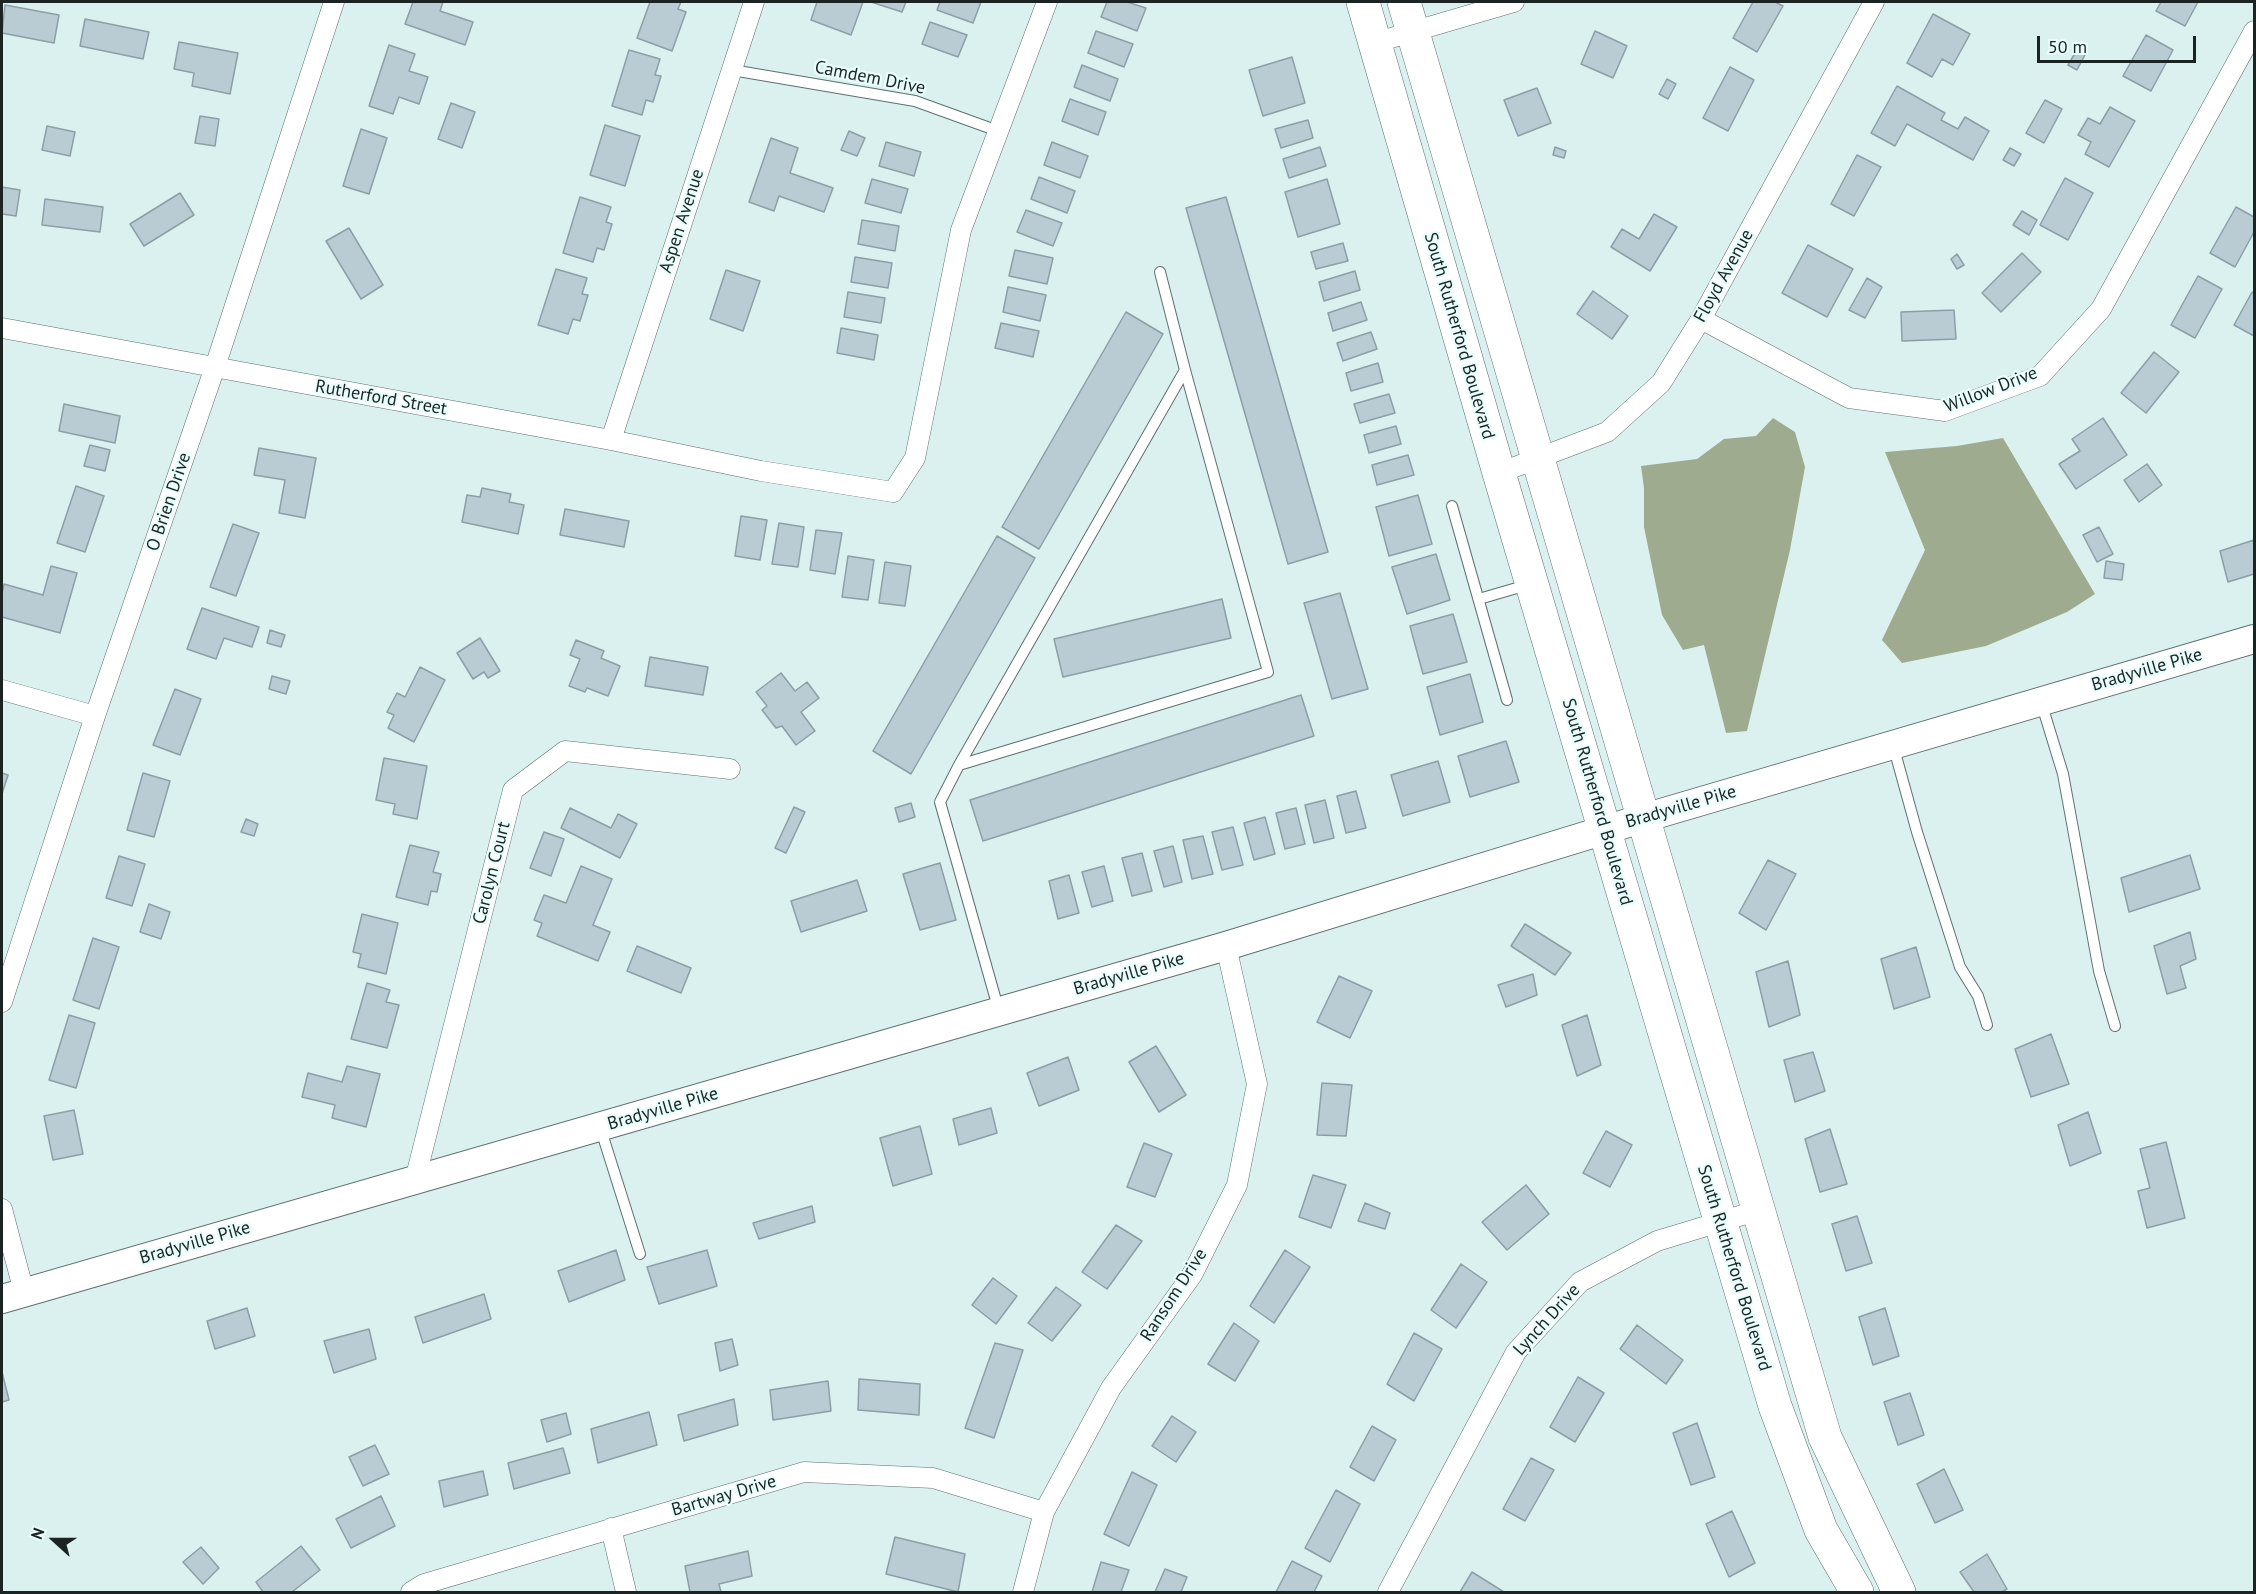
<!DOCTYPE html>
<html>
<head>
<meta charset="utf-8">
<style>
	body { margin:0 }
	#map { position:relative; width:2256px; height:1594px; overflow:hidden; background:#dbf1ef; font-family:"PT Sans",sans-serif }
	canvas { display:block }
	.frame { position:absolute; inset:0; border:3px solid #1c2423; pointer-events:none }
	.north { position:absolute; left:24px; top:1510px; width:60px; height:60px; -webkit-text-stroke:4px #e8fefc; paint-order:stroke; rotate:291deg; font-size:16px; font-weight:700; line-height:24px; text-align:center; color:#1c2423 }
	.north::after { content:''; display:block; margin:auto; width:21px; height:27px; background:#1c2423; clip-path:polygon(50% 0,100% 100%,50% 72%,0 100%) }
	.scale { position:absolute; left:2037px; top:36px; width:159px; height:27px; box-sizing:border-box; border:3px solid #1c2423; border-top:0; padding-left:8px; font-size:18px; line-height:21px; white-space:nowrap; color:#1c2423; -webkit-text-stroke:4px #e8fefc; paint-order:stroke }
</style>
</head>
<body>
<div id="map">
<canvas width="2256" height="1594"></canvas>
<div class="frame"></div>
<div class="north">N</div>
<div class="scale">50 m</div>
</div>
<script>
const ctx = document.querySelector('canvas').getContext('2d');
ctx.lineJoin = 'round';
function fill(path, color) {
  ctx.fillStyle = color;
  ctx.fill(path, 'evenodd');
}
function shape(rows) {
  const path = new Path2D();
  for (const r of rows) {
    path.moveTo(r[0], r[1]);
    for (let i = 2; i < r.length; i += 2) path.lineTo(r[i], r[i + 1]);
  }
  return path;
}
function strokePath(path, color, width, dash) {
  ctx.strokeStyle = color;
  ctx.lineWidth = width;
  ctx.lineCap = dash ? 'butt' : 'round';
  ctx.setLineDash(dash || []);
  ctx.stroke(path);
}
function label(font, color, halo, rows, align = 'center') {
  ctx.font = font + ' "PT Sans",sans-serif';
  ctx.lineWidth = 4.5;
  ctx.setLineDash([]);
  ctx.textBaseline = 'middle';
  ctx.strokeStyle = halo;
  ctx.fillStyle = color;
  for (const [text, x, y, turn = 0] of rows) {
    ctx.save();
    ctx.translate(x, y);
    ctx.rotate((+turn || 0) * Math.PI / 180);
    ctx.textAlign = isNaN(turn) ? turn : align;
    if (halo) ctx.strokeText(text, 0, 0);
    ctx.fillText(text, 0, 0);
    ctx.restore();
  }
}
fill(shape([
	[1773,418,1795,432,1805,467,1790,550,1747,731,1726,733,1704,645,1683,650,1662,615,1644,527,1644,488,1641,466,1697,459,1724,439,1756,436],
	[2003,438,2095,594,2067,612,1986,646,1902,663,1882,640,1925,550,1885,452,1957,446]
]), '#9eab8f');
const building = shape([
	[413,2,443,2,440,11,473,22,465,45,405,24,413,2],
	[650,2,681,2,678,9,686,12,672,51,637,38,650,2],
	[817,2,863,2,851,35,811,20,817,2],
	[871,2,906,2,902,12,871,2],
	[940,2,981,2,973,23,937,10,940,2],
	[1107,2,1127,2,1146,8,1137,31,1101,17,1107,2],
	[1753,2,1775,2,1783,6,1757,52,1733,38,1753,2],
	[2161,2,2198,2,2185,26,2156,11,2161,2],
	[5,5,59,15,54,43,2,33,5,5],
	[1933,14,1970,34,1953,65,1942,59,1932,77,1907,63,1933,14],
	[85,19,149,32,143,59,80,46,85,19],
	[930,22,967,35,958,57,922,44,930,22],
	[1096,31,1133,44,1124,67,1088,53,1096,31],
	[1595,31,1627,46,1613,78,1581,64,1595,31],
	[2146,35,2173,50,2151,91,2123,76,2146,35],
	[179,42,238,53,230,94,192,86,194,73,174,69,179,42],
	[389,45,415,54,409,71,428,77,419,104,399,97,393,114,369,106,389,45],
	[2078,48,2086,53,2077,70,2068,65,2078,48],
	[629,50,660,59,655,75,661,76,653,102,646,100,642,115,612,106,629,50],
	[1292,57,1305,103,1263,116,1249,70,1292,57],
	[1082,65,1118,79,1110,101,1074,87,1082,65],
	[1730,67,1754,80,1728,131,1703,118,1730,67],
	[1667,79,1676,84,1668,99,1659,94,1667,79],
	[1897,86,1945,113,1941,120,1958,129,1965,117,1989,131,1973,160,1907,124,1895,146,1871,133,1897,86],
	[1537,88,1551,123,1518,136,1504,100,1537,88],
	[1070,99,1106,112,1098,135,1062,121,1070,99],
	[2045,100,2062,109,2044,143,2026,133,2045,100],
	[451,103,475,112,462,148,438,139,451,103],
	[2110,107,2135,121,2109,167,2085,154,2091,142,2078,135,2088,118,2100,124,2110,107],
	[200,116,219,119,215,146,195,143,200,116],
	[1308,120,1313,138,1281,148,1275,129,1308,120],
	[605,125,640,136,625,186,590,175,605,125],
	[47,126,75,132,70,156,42,150,47,126],
	[361,129,387,138,369,194,343,186,361,129],
	[849,131,865,138,857,156,841,150,849,131],
	[771,138,798,148,790,173,833,188,824,212,779,196,774,211,749,202,771,138],
	[886,142,921,152,914,176,879,166,886,142],
	[1052,142,1088,156,1080,178,1044,165,1052,142],
	[1320,147,1326,166,1289,178,1283,159,1320,147],
	[1555,147,1566,151,1564,158,1553,155,1555,147],
	[2010,148,2021,154,2014,166,2003,160,2010,148],
	[1857,155,1881,167,1854,216,1831,204,1857,155],
	[1039,177,1075,191,1067,213,1031,199,1039,177],
	[2065,178,2093,193,2068,240,2040,225,2065,178],
	[872,179,908,189,901,213,865,203,872,179],
	[1327,179,1340,224,1298,237,1285,192,1327,179],
	[2,187,20,190,16,216,2,214,2,187],
	[180,193,194,215,144,246,130,224,180,193],
	[580,197,611,207,606,222,612,224,604,250,597,248,593,262,563,253,580,197],
	[1226,197,1328,552,1288,564,1186,208,1226,197],
	[45,199,103,207,100,232,42,225,45,199],
	[2236,207,2254,217,2254,232,2235,267,2210,253,2236,207],
	[1026,210,1062,223,1053,246,1017,232,1026,210],
	[2022,211,2037,220,2029,235,2013,225,2022,211],
	[1654,214,1677,227,1650,271,1611,247,1622,229,1639,239,1654,214],
	[862,220,899,226,895,251,858,244,862,220],
	[349,228,383,285,361,299,326,241,349,228],
	[1343,243,1348,261,1316,269,1311,252,1343,243],
	[1808,245,1853,269,1827,317,1782,293,1808,245],
	[1015,250,1053,258,1047,284,1009,276,1015,250],
	[2022,253,2041,272,2001,312,1982,293,2022,253],
	[1957,254,1964,265,1957,269,1951,259,1957,254],
	[855,257,892,263,888,288,851,282,855,257],
	[556,269,587,278,582,294,588,295,580,321,573,319,568,334,538,325,556,269],
	[726,270,760,281,743,331,710,319,726,270],
	[1355,271,1360,290,1324,301,1319,282,1355,271],
	[2198,276,2222,289,2195,338,2171,325,2198,276],
	[1867,278,1882,287,1865,318,1849,310,1867,278],
	[1008,287,1046,295,1040,321,1003,312,1008,287],
	[1593,291,1628,316,1612,339,1577,314,1593,291],
	[848,292,885,298,881,323,844,317,848,292],
	[2252,292,2254,294,2254,336,2234,325,2252,292],
	[1361,302,1367,320,1333,331,1328,313,1361,302],
	[1954,310,1956,339,1902,341,1901,312,1954,310],
	[1126,312,1163,334,1039,549,1002,527,1126,312],
	[1001,323,1039,331,1033,357,995,348,1001,323],
	[841,328,878,335,874,360,837,353,841,328],
	[1371,332,1377,349,1343,361,1337,343,1371,332],
	[2154,352,2179,372,2146,413,2121,393,2154,352],
	[1378,363,1383,382,1351,391,1346,373,1378,363],
	[1389,394,1395,413,1360,423,1354,404,1389,394],
	[64,404,120,416,115,443,59,431,64,404],
	[2103,418,2127,455,2076,489,2059,464,2080,451,2072,439,2103,418],
	[1396,426,1401,444,1369,453,1364,435,1396,426],
	[90,445,110,450,105,471,84,466,90,445],
	[259,448,316,458,305,518,279,513,285,480,254,475,259,448],
	[1408,455,1414,475,1377,485,1372,465,1408,455],
	[2147,464,2162,485,2139,502,2124,480,2147,464],
	[76,486,104,496,85,552,57,543,76,486],
	[482,488,511,494,509,502,524,505,518,534,462,522,467,495,480,497,482,488],
	[1418,495,1432,544,1389,556,1376,507,1418,495],
	[565,509,629,521,624,547,560,535,565,509],
	[741,516,767,520,760,560,735,556,741,516],
	[779,523,804,527,798,567,772,564,779,523],
	[233,524,259,533,236,596,210,587,233,524],
	[2099,527,2113,554,2097,562,2083,535,2099,527],
	[816,530,842,533,835,574,810,570,816,530],
	[997,536,1035,558,911,774,873,751,997,536],
	[2254,540,2254,574,2228,582,2220,551,2254,540],
	[1436,554,1450,600,1407,614,1392,567,1436,554],
	[848,556,874,560,868,600,842,597,848,556],
	[2106,561,2124,564,2122,580,2104,578,2106,561],
	[885,562,911,566,905,606,879,603,885,562],
	[51,566,77,573,60,633,2,617,2,593,4,584,43,595,51,566],
	[1340,593,1368,689,1332,699,1304,603,1340,593],
	[1222,599,1231,638,1063,677,1054,639,1222,599],
	[202,608,259,627,252,647,224,638,216,659,187,649,202,608],
	[1453,614,1467,662,1423,674,1410,626,1453,614],
	[270,630,285,635,281,647,267,643,270,630],
	[480,638,500,671,488,678,484,672,473,679,457,653,480,638],
	[576,640,604,651,601,658,620,666,608,696,587,688,585,692,569,686,580,659,570,655,576,640],
	[650,657,708,667,703,695,645,686,650,657],
	[420,667,445,680,414,742,388,728,394,715,387,712,397,693,405,697,420,667],
	[781,673,795,691,807,682,819,698,801,712,815,731,796,745,782,726,776,728,762,710,767,706,756,692,781,673],
	[1470,674,1483,722,1440,735,1427,687,1470,674],
	[272,676,290,681,286,694,269,689,272,676],
	[175,689,201,699,180,755,153,745,175,689],
	[1301,695,1314,736,983,841,970,800,1301,695],
	[1506,741,1519,782,1470,797,1458,756,1506,741],
	[384,758,427,766,417,819,393,814,395,804,376,800,384,758],
	[1438,761,1450,802,1403,816,1391,775,1438,761],
	[2,773,8,775,2,794,2,773],
	[143,773,170,781,154,837,127,830,143,773],
	[1356,791,1366,828,1346,833,1337,796,1356,791],
	[1325,800,1334,838,1314,843,1305,805,1325,800],
	[911,803,915,817,899,822,895,808,911,803],
	[794,807,805,812,786,853,775,848,794,807],
	[570,808,611,828,618,814,637,824,620,858,561,828,570,808],
	[1296,808,1305,844,1285,849,1276,813,1296,808],
	[1265,817,1275,854,1254,860,1244,823,1265,817],
	[246,819,258,824,254,836,241,832,246,819],
	[1233,827,1243,865,1222,870,1212,832,1233,827],
	[544,832,564,839,551,876,530,868,544,832],
	[1203,836,1213,874,1192,879,1183,840,1203,836],
	[410,845,439,852,433,872,441,874,437,892,431,891,428,905,396,897,410,845],
	[1173,846,1182,882,1164,887,1154,851,1173,846],
	[1142,853,1152,891,1132,896,1122,858,1142,853],
	[2190,855,2200,889,2129,912,2121,878,2190,855],
	[119,856,145,864,132,906,106,898,119,856],
	[1768,860,1796,874,1766,930,1739,913,1768,860],
	[940,863,956,920,920,930,903,874,940,863],
	[581,866,612,879,593,925,610,932,598,961,537,936,542,923,534,920,544,895,566,903,581,866],
	[1104,866,1113,901,1092,907,1082,872,1104,866],
	[1069,875,1079,913,1058,919,1049,881,1069,875],
	[857,880,867,911,801,932,791,901,857,880],
	[149,904,170,912,161,939,140,932,149,904],
	[362,914,398,923,386,974,358,967,361,954,353,952,362,914],
	[1525,924,1571,953,1555,975,1511,946,1525,924],
	[2190,932,2196,959,2180,966,2186,988,2167,994,2154,946,2190,932],
	[93,938,119,947,99,1009,73,1000,93,938],
	[637,946,691,968,681,993,627,971,637,946],
	[1916,947,1930,997,1894,1009,1881,959,1916,947],
	[1788,961,1800,1015,1769,1027,1756,972,1788,961],
	[1533,974,1537,995,1506,1007,1498,985,1533,974],
	[1339,976,1372,991,1350,1038,1317,1022,1339,976],
	[367,983,390,990,386,1002,399,1005,387,1048,351,1039,367,983],
	[69,1015,95,1023,76,1088,49,1080,69,1015],
	[1587,1015,1601,1065,1577,1076,1562,1025,1587,1015],
	[2051,1034,2069,1084,2031,1097,2015,1049,2051,1034],
	[1156,1046,1186,1095,1159,1112,1129,1062,1156,1046],
	[1813,1052,1825,1091,1795,1102,1784,1060,1813,1052],
	[1068,1057,1079,1090,1039,1106,1027,1073,1068,1057],
	[347,1066,380,1074,366,1127,332,1118,335,1105,302,1097,308,1073,342,1082,347,1066],
	[1322,1083,1352,1085,1346,1136,1317,1135,1322,1083],
	[991,1108,997,1133,959,1145,953,1119,991,1108],
	[74,1110,83,1154,53,1160,44,1116,74,1110],
	[2088,1112,2101,1153,2070,1166,2058,1125,2088,1112],
	[920,1126,932,1174,893,1186,880,1138,920,1126],
	[1830,1129,1847,1184,1820,1192,1805,1139,1830,1129],
	[1606,1131,1632,1145,1610,1187,1583,1173,1606,1131],
	[2166,1142,2185,1218,2147,1228,2138,1191,2150,1188,2140,1149,2166,1142],
	[1144,1143,1172,1154,1155,1197,1127,1187,1144,1143],
	[1313,1175,1346,1185,1331,1228,1299,1217,1313,1175],
	[1526,1185,1549,1214,1507,1250,1482,1222,1526,1185],
	[1365,1203,1390,1213,1385,1229,1358,1221,1365,1203],
	[812,1206,815,1222,759,1239,753,1223,812,1206],
	[1857,1216,1872,1263,1846,1271,1832,1224,1857,1216],
	[1116,1225,1142,1241,1107,1289,1082,1272,1116,1225],
	[616,1250,625,1280,569,1302,558,1271,616,1250],
	[707,1250,717,1286,659,1304,647,1267,707,1250],
	[1285,1250,1310,1267,1274,1323,1250,1306,1285,1250],
	[1461,1264,1487,1282,1456,1328,1431,1310,1461,1264],
	[993,1278,1017,1296,996,1324,972,1305,993,1278],
	[1056,1287,1081,1305,1052,1341,1028,1323,1056,1287],
	[484,1294,491,1319,423,1343,415,1317,484,1294],
	[247,1308,255,1336,215,1349,207,1321,247,1308],
	[1885,1308,1899,1356,1873,1365,1859,1317,1885,1308],
	[1234,1323,1259,1341,1235,1381,1208,1364,1234,1323],
	[1637,1325,1683,1360,1666,1384,1620,1349,1637,1325],
	[369,1329,376,1359,334,1373,324,1341,369,1329],
	[1414,1333,1442,1349,1414,1401,1387,1384,1414,1333],
	[732,1339,738,1365,720,1371,715,1343,732,1339],
	[995,1343,1023,1350,994,1438,965,1428,995,1343],
	[2,1372,9,1400,2,1402,2,1372],
	[1578,1377,1604,1393,1575,1442,1550,1427,1578,1377],
	[859,1379,920,1384,919,1415,858,1410,859,1379],
	[828,1381,831,1411,773,1420,770,1390,828,1381],
	[1910,1393,1924,1435,1898,1445,1884,1402,1910,1393],
	[734,1399,738,1425,684,1441,678,1415,734,1399],
	[649,1412,657,1445,598,1463,591,1429,649,1412],
	[566,1413,571,1434,547,1442,541,1420,566,1413],
	[1172,1416,1196,1432,1176,1462,1152,1446,1172,1416],
	[1697,1423,1715,1477,1691,1485,1673,1433,1697,1423],
	[1372,1426,1396,1440,1374,1481,1350,1467,1372,1426],
	[375,1445,389,1474,363,1486,349,1457,375,1445],
	[563,1448,570,1473,514,1489,508,1463,563,1448],
	[1531,1458,1554,1470,1525,1521,1503,1509,1531,1458],
	[1944,1469,1963,1510,1935,1523,1917,1484,1944,1469],
	[483,1471,488,1495,444,1507,439,1481,483,1471],
	[1132,1472,1157,1485,1129,1546,1104,1534,1132,1472],
	[1336,1490,1360,1504,1330,1562,1305,1548,1336,1490],
	[381,1496,395,1526,351,1548,336,1519,381,1496],
	[1732,1511,1755,1563,1729,1577,1706,1524,1732,1511],
	[895,1537,965,1554,958,1592,886,1574,895,1537],
	[301,1546,320,1570,292,1592,263,1592,256,1582,301,1546],
	[201,1547,219,1568,203,1584,183,1562,201,1547],
	[748,1551,752,1576,719,1584,721,1592,690,1592,685,1566,748,1551],
	[1987,1554,2007,1589,2002,1592,1974,1592,1960,1572,1987,1554],
	[1292,1561,1322,1576,1314,1592,1276,1592,1292,1561],
	[1101,1562,1129,1570,1121,1592,1092,1592,1101,1562],
	[1165,1569,1187,1577,1181,1592,1155,1592,1165,1569],
	[1472,1572,1504,1592,1460,1592,1472,1572]
]);
fill(building, '#b9ccd3');
strokePath(building, '#8d9fa6', 1.5);
const lane = shape([
	[732,70,915,101,998,131],
	[1160,272,1185,370],
	[1452,506,1507,700],
	[1479,599,1527,585],
	[2041,702,2063,774,2099,971,2115,1026],
	[1893,745,1917,832,1960,967,1978,996,1987,1025],
	[959,765,1268,672,1185,370,959,765,940,802,999,1011],
	[600,1127,640,1254]
]);
const street = shape([
	[1374,43,1514,2],
	[1701,319,1849,398,1945,411,2040,376,2101,309,2254,31],
	[2,328,611,440,761,471,893,492,915,458,961,230,1047,2],
	[611,440,754,2],
	[1499,473,1607,432,1661,383,1701,319,1874,2],
	[2,690,95,716],
	[2,1002,95,716,215,367,334,2],
	[415,1180,513,790,565,751,730,769],
	[2,1209,24,1292],
	[611,1528,626,1592],
	[411,1592,424,1584,804,1472,933,1478,1044,1512],
	[1023,1592,1044,1512,1111,1388,1192,1275,1237,1185,1257,1084,1226,946],
	[1388,1592,1516,1352,1580,1282,1657,1241,1759,1210]
]);
const secondary = shape([
	[2,1299,1226,946,1644,818,2254,639]
]);
const highway = shape([
	[1363,2,1499,473,1775,1406,1821,1530,1857,1592],
	[1404,2,1825,1437,1899,1592]
]);
strokePath(lane, '#5d706e', 12);
strokePath(street, '#5d706e', 21);
strokePath(secondary, '#5d706e', 30);
strokePath(highway, '#5d706e', 34);
strokePath(lane, '#fff', 10);
strokePath(street, '#fff', 20);
strokePath(secondary, '#fff', 28);
strokePath(highway, '#fff', 33);
label('18px', '#1c2423', '#e8fefc', [
	["Camdem Drive",870,78,11],
	["Aspen Avenue",682,221,-72],
	["Floyd Avenue",1724,276,-61],
	["South Rutherford Boulevard",1459,336,74],
	["Willow Drive",1991,390,-21],
	["Rutherford Street",381,398,10],
	["O Brien Drive",169,502,-71],
	["Bradyville Pike",2147,670,-16],
	["South Rutherford Boulevard",1597,802,74],
	["Bradyville Pike",1681,807,-16],
	["Carolyn Court",492,873,-76],
	["Bradyville Pike",1129,974,-16],
	["Bradyville Pike",663,1109,-16],
	["Bradyville Pike",195,1243,-16],
	["South Rutherford Boulevard",1734,1268,73],
	["Ransom Drive",1174,1295,-57],
	["Lynch Drive",1547,1320,-48],
	["Bartway Drive",724,1496,-16]
]);
</script>
</body>
</html>
